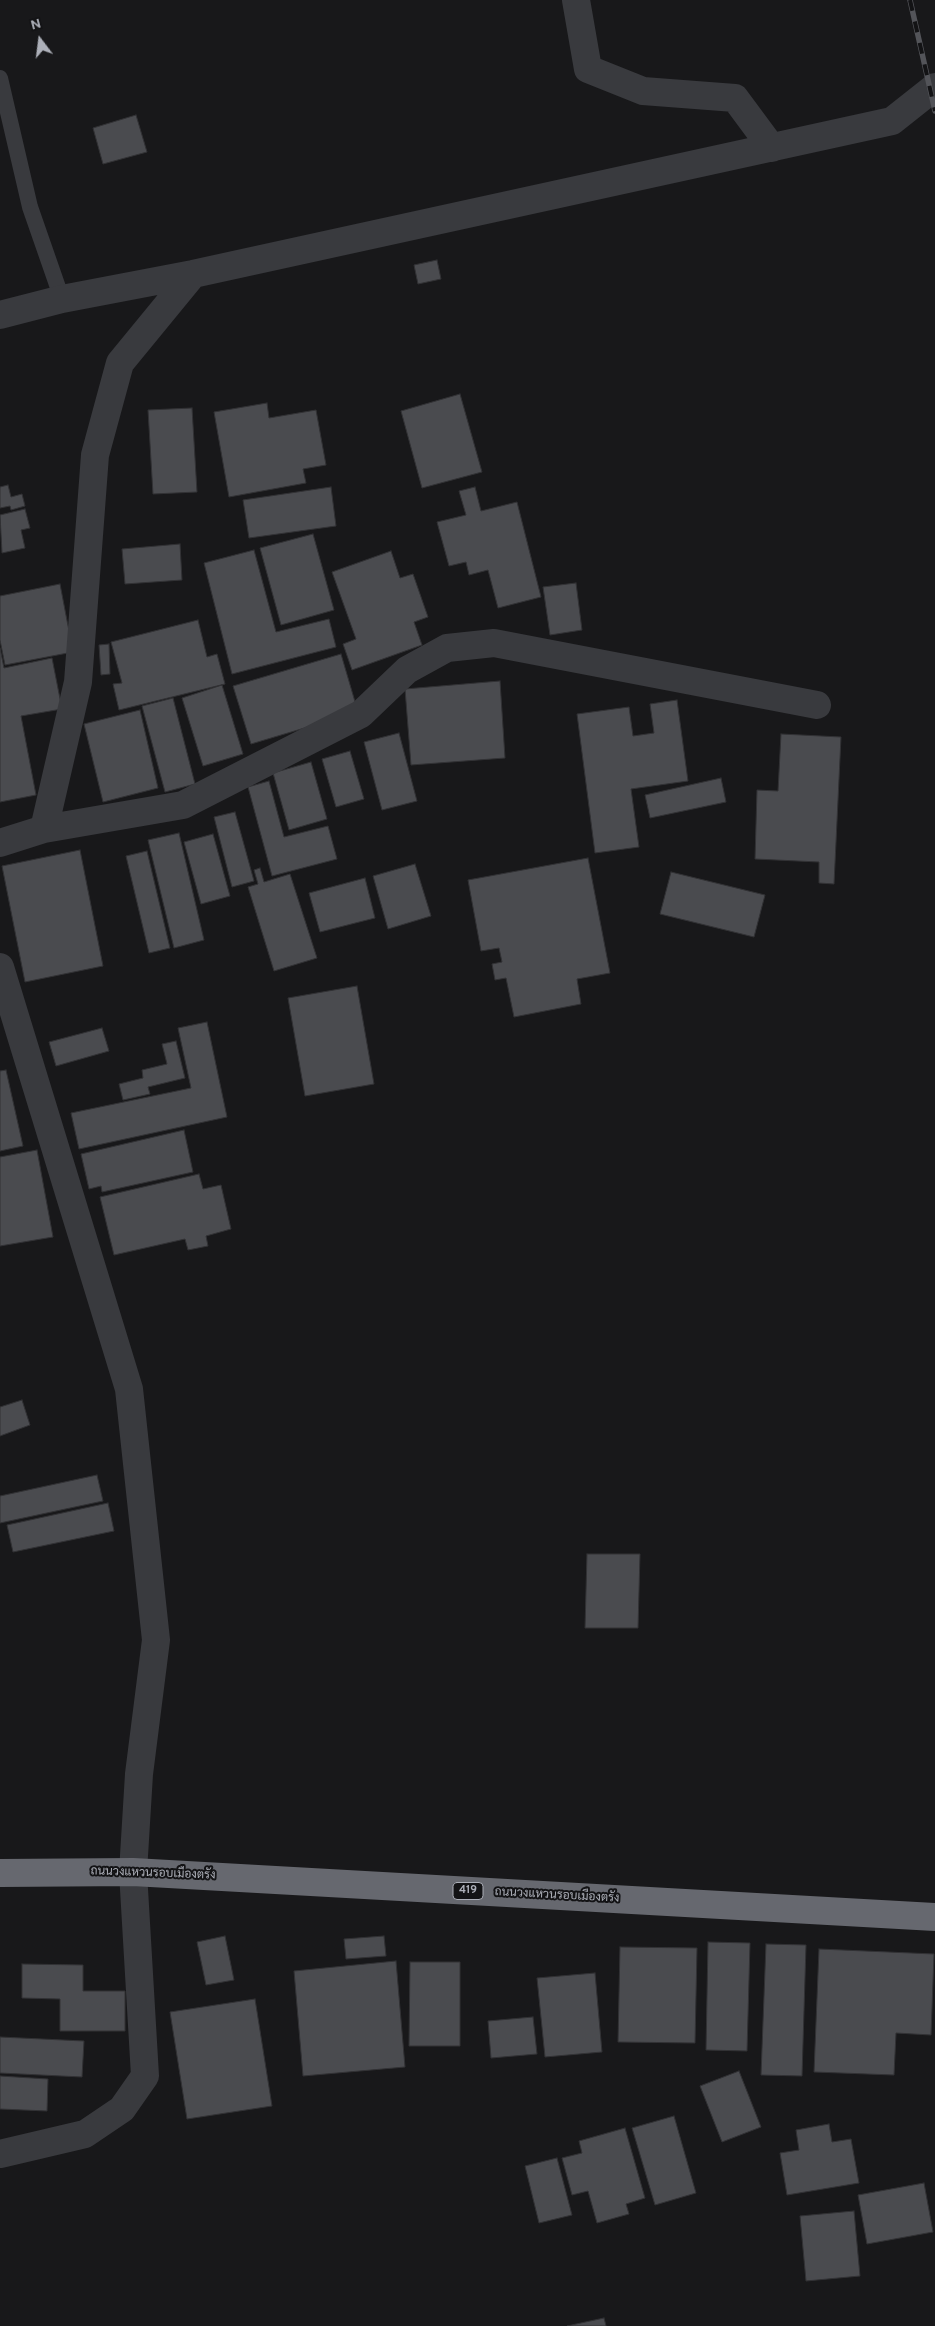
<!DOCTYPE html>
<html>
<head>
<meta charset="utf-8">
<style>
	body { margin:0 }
	#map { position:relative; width:935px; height:2326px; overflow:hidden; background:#18181a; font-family:Overpass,sans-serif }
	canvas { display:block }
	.north { position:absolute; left:15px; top:15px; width:50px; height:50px; -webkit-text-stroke:4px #131315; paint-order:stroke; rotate:345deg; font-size:14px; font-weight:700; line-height:20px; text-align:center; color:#acafb8 }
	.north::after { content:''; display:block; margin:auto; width:18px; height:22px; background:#acafb8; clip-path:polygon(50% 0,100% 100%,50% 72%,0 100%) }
</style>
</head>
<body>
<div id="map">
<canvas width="935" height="2326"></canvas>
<div class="north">N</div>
</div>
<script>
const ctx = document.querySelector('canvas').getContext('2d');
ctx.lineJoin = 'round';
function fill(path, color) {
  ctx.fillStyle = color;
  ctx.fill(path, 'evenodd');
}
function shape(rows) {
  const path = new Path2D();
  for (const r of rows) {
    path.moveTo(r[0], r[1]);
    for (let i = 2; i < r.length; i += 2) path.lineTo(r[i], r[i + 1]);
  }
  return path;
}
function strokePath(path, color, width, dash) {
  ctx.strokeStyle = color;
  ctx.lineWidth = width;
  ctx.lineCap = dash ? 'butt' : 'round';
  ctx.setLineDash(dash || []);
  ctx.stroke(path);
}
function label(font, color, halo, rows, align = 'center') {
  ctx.font = font + ' Overpass,Sarabun,sans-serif';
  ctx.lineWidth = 4;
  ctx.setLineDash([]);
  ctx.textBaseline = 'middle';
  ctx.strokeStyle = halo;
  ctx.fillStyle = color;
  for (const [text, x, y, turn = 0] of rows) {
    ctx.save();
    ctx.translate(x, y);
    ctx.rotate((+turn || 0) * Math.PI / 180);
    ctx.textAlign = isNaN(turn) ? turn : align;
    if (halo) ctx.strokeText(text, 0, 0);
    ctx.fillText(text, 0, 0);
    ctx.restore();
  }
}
const building = shape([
	[136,115,147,152,103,164,93,128,136,115],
	[437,260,441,279,418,284,414,265,437,260],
	[460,394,482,472,422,488,401,411,460,394],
	[267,403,269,418,316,410,326,465,303,469,306,483,229,497,214,412,267,403],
	[192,408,197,492,153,494,148,410,192,408],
	[8,485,11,497,22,494,25,506,11,510,10,506,0,508,0,487,8,485],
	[331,487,336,526,249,538,243,500,331,487],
	[475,487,481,511,517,502,541,597,498,608,488,570,469,575,466,562,449,566,437,522,466,515,459,491,475,487],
	[25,509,30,528,21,530,25,548,2,553,0,515,25,509],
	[313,534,334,610,281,625,260,548,313,534],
	[180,544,182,580,125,584,122,549,180,544],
	[254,550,276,632,329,619,336,647,232,674,204,563,254,550],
	[391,551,400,578,413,574,428,617,414,622,422,645,352,670,343,644,356,639,332,572,391,551],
	[576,583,582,630,550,635,543,587,576,583],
	[60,584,73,652,5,665,0,640,0,596,60,584],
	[198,620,207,657,217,654,225,684,119,710,113,684,122,683,111,642,198,620],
	[109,644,110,674,101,675,99,645,109,644],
	[0,648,4,668,52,658,62,709,21,716,36,795,0,802,0,648],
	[341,654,358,712,251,744,233,686,341,654],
	[500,681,505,758,411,765,405,689,500,681],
	[222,685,243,754,203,766,182,698,222,685],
	[173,698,195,784,165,792,142,706,173,698],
	[677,700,688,781,631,789,639,847,595,853,577,714,629,707,633,736,654,733,650,704,677,700],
	[140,710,158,788,103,802,84,724,140,710],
	[399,733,417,801,382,810,364,742,399,733],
	[781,734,841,737,834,884,819,883,819,862,755,859,757,790,778,791,781,734],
	[350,751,364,799,336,807,322,759,350,751],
	[311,762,327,819,289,830,273,773,311,762],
	[721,778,726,802,650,818,645,795,721,778],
	[269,781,284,837,328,826,337,859,272,876,248,787,269,781],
	[235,812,254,881,232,887,214,817,235,812],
	[179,833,204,940,174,948,148,840,179,833],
	[213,834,230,896,201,904,184,842,213,834],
	[80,850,103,966,25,982,2,866,80,850],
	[147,851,170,948,149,953,126,856,147,851],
	[588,858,610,973,577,979,581,1004,514,1017,506,978,495,980,492,964,502,962,499,948,481,951,468,880,588,858],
	[415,864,431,916,388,929,373,876,415,864],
	[260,868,264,882,290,874,317,958,274,971,248,887,258,884,254,870,260,868],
	[671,872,765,895,754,937,660,914,671,872],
	[365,878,375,918,320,932,309,893,365,878],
	[357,986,374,1084,305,1096,288,998,357,986],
	[207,1022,227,1117,79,1149,71,1113,191,1088,178,1028,207,1022],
	[102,1028,109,1051,56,1066,49,1042,102,1028],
	[176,1041,185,1078,148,1087,150,1094,123,1100,119,1084,143,1078,142,1070,167,1064,162,1044,176,1041],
	[6,1070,23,1146,0,1151,0,1071,6,1070],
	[184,1130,193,1172,102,1192,101,1186,89,1189,81,1154,184,1130],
	[37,1150,53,1237,0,1246,0,1157,37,1150],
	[199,1174,203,1189,221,1185,231,1229,206,1236,208,1246,188,1250,185,1239,114,1255,100,1197,199,1174],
	[22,1400,30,1425,0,1436,0,1407,22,1400],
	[97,1475,103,1501,0,1523,0,1496,97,1475],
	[108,1503,114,1531,13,1552,7,1525,108,1503],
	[587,1554,640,1554,638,1628,585,1628,587,1554],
	[225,1936,234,1980,206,1985,197,1942,225,1936],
	[384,1936,386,1956,346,1959,344,1939,384,1936],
	[708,1942,750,1943,747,2051,706,2050,708,1942],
	[766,1944,806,1945,802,2076,761,2075,766,1944],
	[620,1947,697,1948,695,2043,618,2042,620,1947],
	[819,1949,934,1954,931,2035,896,2033,894,2075,814,2072,819,1949],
	[396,1961,405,2067,303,2076,294,1971,396,1961],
	[410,1962,460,1962,460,2046,409,2046,410,1962],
	[22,1964,83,1965,83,1991,125,1991,125,2031,60,2031,60,1999,22,1998,22,1964],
	[595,1973,602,2052,545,2057,537,1978,595,1973],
	[255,1999,272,2106,187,2119,170,2012,255,1999],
	[533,2017,537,2054,491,2058,488,2021,533,2017],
	[0,2037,84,2041,82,2077,0,2073,0,2037],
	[739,2071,761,2127,722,2142,700,2086,739,2071],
	[0,2076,48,2079,47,2111,0,2109,0,2076],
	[674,2116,696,2193,655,2205,632,2128,674,2116],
	[829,2124,832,2142,851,2139,859,2183,787,2195,780,2153,799,2150,796,2130,829,2124],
	[625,2128,645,2198,626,2204,629,2214,597,2223,588,2191,572,2195,562,2158,582,2153,579,2141,625,2128],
	[557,2158,572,2215,539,2223,525,2166,557,2158],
	[924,2183,933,2232,867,2244,858,2195,924,2183],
	[854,2211,860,2276,806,2281,800,2216,854,2211],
	[604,2318,606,2326,567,2326,604,2318]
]);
fill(building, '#4a4b4f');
strokePath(building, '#323235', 1);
strokePath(shape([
	[0,78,30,207,62,299]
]), '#393a3e', 16);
strokePath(shape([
	[576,0,588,69,643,91,735,98,772,148],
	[0,315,62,299,193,274,892,121,935,87],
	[44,829,183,805,361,714,407,670,447,648,494,643,817,705],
	[0,843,44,829,78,682,95,455,120,363,193,274],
	[0,967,129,1389,156,1640,139,1774,133,1872,145,2076,122,2109,85,2134,0,2154]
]), '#393a3e', 28);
strokePath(shape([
	[0,1873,133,1872,935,1917]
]), '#66686f', 28);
const rail = shape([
	[910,0,935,111]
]);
strokePath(rail, '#535459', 5.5);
strokePath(rail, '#131315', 4, [11]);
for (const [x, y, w] of [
	[468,1891,30]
]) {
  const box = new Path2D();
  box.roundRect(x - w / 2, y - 8.5, w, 17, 4);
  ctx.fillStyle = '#131315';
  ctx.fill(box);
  strokePath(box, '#acafb8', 1);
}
label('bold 11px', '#acafb8', null, [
	["419",468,1891]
]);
label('12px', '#acafb8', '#131315', [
	["ถนนวงแหวนรอบเมืองตรัง",153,1874,2],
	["ถนนวงแหวนรอบเมืองตรัง",557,1896,3]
]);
</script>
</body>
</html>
